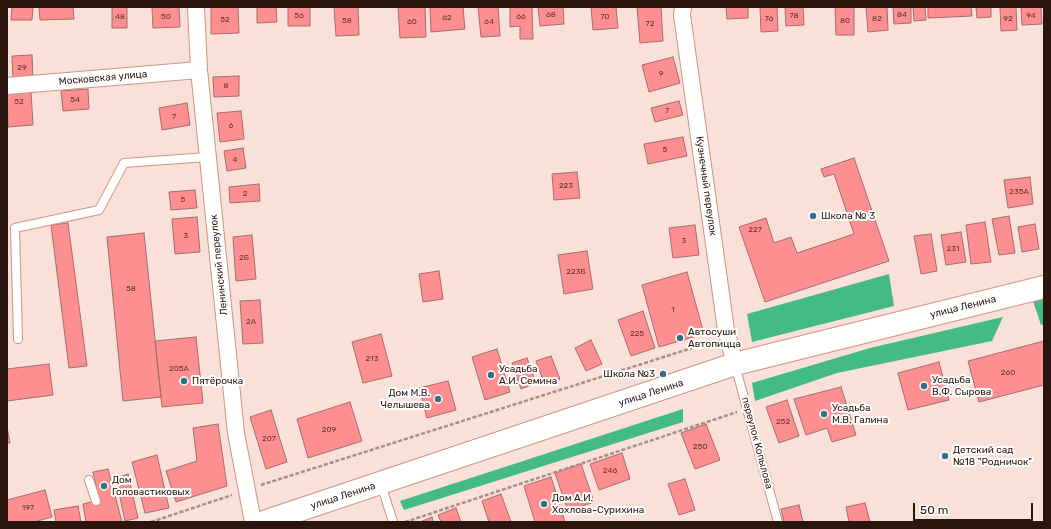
<!DOCTYPE html>
<html>
<head>
<meta charset="utf-8">
<style>
	body { margin:0 }
	#map { position:relative; width:1051px; height:529px; overflow:hidden; background:#f9e0d8; font-family:Rubik,sans-serif }
	canvas { display:block }
	.frame { position:absolute; inset:0; border:8px solid #2b160f; pointer-events:none }
	.scale { position:absolute; left:913px; top:503px; width:120px; height:18px; box-sizing:border-box; border:2px solid #2b160f; border-top:0; padding-left:5px; font-size:12px; line-height:14px; white-space:nowrap; color:#2b160f; -webkit-text-stroke:3px #fff; paint-order:stroke }
</style>
</head>
<body>
<div id="map">
<canvas width="1051" height="529"></canvas>
<div class="frame"></div>
<div class="scale">50 m</div>
</div>
<script>
const ctx = document.querySelector('canvas').getContext('2d');
ctx.lineJoin = 'round';
function fill(path, color) {
  ctx.fillStyle = color;
  ctx.fill(path, 'evenodd');
}
function shape(rows) {
  const path = new Path2D();
  for (const r of rows) {
    path.moveTo(r[0], r[1]);
    for (let i = 2; i < r.length; i += 2) path.lineTo(r[i], r[i + 1]);
  }
  return path;
}
function strokePath(path, color, width, dash) {
  ctx.strokeStyle = color;
  ctx.lineWidth = width;
  ctx.lineCap = dash ? 'butt' : 'round';
  ctx.setLineDash(dash || []);
  ctx.stroke(path);
}
function label(font, color, halo, rows, align = 'center') {
  ctx.font = font + ' Rubik,sans-serif';
  ctx.lineWidth = 4;
  ctx.setLineDash([]);
  ctx.textBaseline = 'middle';
  ctx.strokeStyle = halo;
  ctx.fillStyle = color;
  for (const [text, x, y, turn = 0] of rows) {
    ctx.save();
    ctx.translate(x, y);
    ctx.rotate((+turn || 0) * Math.PI / 180);
    ctx.textAlign = isNaN(turn) ? turn : align;
    if (halo) ctx.strokeText(text, 0, 0);
    ctx.fillText(text, 0, 0);
    ctx.restore();
  }
}
fill(shape([
	[889,274,894,306,752,342,747,314],
	[1044,299,1044,324,1041,325,1033,301],
	[1003,317,992,341,837,373,755,401,752,383,870,348],
	[683,409,683,422,404,510,400,501]
]), '#44bb84');
const building = shape([
	[12,7,33,7,32,20,11,20,12,7],
	[39,7,73,7,74,19,40,20,39,7],
	[112,7,127,7,127,28,112,28,112,7],
	[152,7,179,7,180,27,153,28,152,7],
	[211,7,238,7,239,33,211,34,211,7],
	[257,7,276,7,277,22,257,23,257,7],
	[288,7,310,7,310,26,288,26,288,7],
	[334,7,358,7,359,35,336,36,334,7],
	[398,7,425,7,426,37,400,38,398,7],
	[430,7,463,7,465,29,431,32,430,7],
	[478,7,498,7,500,36,481,37,478,7],
	[510,7,532,7,533,39,520,39,520,26,510,27,510,7],
	[538,7,563,7,564,24,540,26,538,7],
	[591,7,616,7,618,28,593,30,591,7],
	[637,7,661,7,663,41,640,43,637,7],
	[726,7,748,7,748,18,727,19,726,7],
	[760,7,777,7,778,31,761,32,760,7],
	[785,7,803,7,804,25,786,26,785,7],
	[835,7,854,7,854,35,836,35,835,7],
	[866,7,887,7,888,30,868,32,866,7],
	[893,7,911,7,911,23,894,24,893,7],
	[913,7,925,7,926,20,914,21,913,7],
	[928,7,971,7,972,16,928,18,928,7],
	[976,7,991,7,991,17,977,18,976,7],
	[1000,7,1016,7,1017,30,1001,31,1000,7],
	[1021,7,1041,7,1042,24,1022,25,1021,7],
	[32,55,33,79,13,80,12,56,32,55],
	[673,57,680,83,649,92,642,65,673,57],
	[239,76,239,96,214,97,213,77,239,76],
	[88,89,89,109,63,111,61,91,88,89],
	[31,91,33,125,8,127,7,93,31,91],
	[679,101,683,115,655,122,651,108,679,101],
	[187,103,190,125,162,130,159,108,187,103],
	[241,111,244,139,220,142,217,113,241,111],
	[683,137,687,156,648,164,644,144,683,137],
	[243,148,246,168,227,171,224,151,243,148],
	[854,158,889,261,765,302,739,227,766,218,774,243,791,237,797,253,854,234,834,174,824,177,821,169,854,158],
	[577,172,580,198,554,200,552,174,577,172],
	[1030,177,1033,204,1008,208,1004,180,1030,177],
	[259,184,260,201,230,203,229,187,259,184],
	[195,190,197,208,171,210,169,192,195,190],
	[1009,216,1015,253,999,255,992,219,1009,216],
	[197,217,200,252,175,254,172,219,197,217],
	[985,222,991,262,971,264,966,225,985,222],
	[68,223,87,366,69,368,51,225,68,223],
	[1035,224,1039,249,1022,252,1018,227,1035,224],
	[695,225,699,255,673,258,669,228,695,225],
	[961,232,966,262,946,265,941,235,961,232],
	[144,233,161,397,123,401,107,237,144,233],
	[931,234,937,271,921,274,914,236,931,234],
	[252,235,256,279,236,281,233,237,252,235],
	[587,251,593,289,564,294,558,255,587,251],
	[439,271,443,299,423,302,419,274,439,271],
	[687,272,704,334,659,347,642,285,687,272],
	[260,300,263,343,243,344,240,301,260,300],
	[643,311,655,348,631,356,618,320,643,311],
	[381,334,392,376,363,383,352,342,381,334],
	[196,337,203,403,162,407,155,341,196,337],
	[591,340,602,364,586,371,575,348,591,340],
	[1044,341,1044,385,979,402,968,361,1044,341],
	[497,349,510,392,485,400,472,357,497,349],
	[551,356,560,379,545,385,536,361,551,356],
	[527,358,536,383,521,389,512,363,527,358],
	[939,362,949,400,908,410,898,373,939,362],
	[49,364,53,395,7,401,7,369,49,364],
	[448,381,456,410,427,418,419,388,448,381],
	[841,387,856,435,832,442,827,428,806,435,794,399,841,387],
	[787,400,799,436,779,443,766,407,787,400],
	[350,402,362,441,308,458,297,419,350,402],
	[271,410,287,462,266,469,250,417,271,410],
	[218,424,227,486,176,502,166,471,197,461,193,428,218,424],
	[706,424,720,460,695,469,681,433,706,424],
	[7,427,10,443,7,443,7,427],
	[622,453,630,479,599,490,590,464,622,453],
	[157,455,169,508,145,513,132,462,157,455],
	[581,464,594,502,568,511,555,473,581,464],
	[108,469,122,522,86,522,83,504,99,500,93,472,108,469],
	[128,474,138,518,125,521,116,478,128,474],
	[551,477,565,522,535,522,524,486,551,477],
	[685,479,695,510,679,515,668,484,685,479],
	[45,490,52,517,34,522,7,522,7,500,45,490],
	[501,494,511,522,489,522,482,501,501,494],
	[865,503,870,522,849,522,846,507,865,503],
	[799,505,803,522,784,522,781,509,799,505],
	[78,506,81,522,56,522,54,510,78,506],
	[456,508,461,522,441,522,438,515,456,508],
	[432,517,433,522,420,522,432,517]
]);
fill(building, '#fe8f91');
strokePath(building, '#a56c6c', 1);
const service = shape([
	[18,339,15,228,99,210,124,163,208,157],
	[735,365,778,522],
	[89,480,96,501],
	[381,484,393,522]
]);
const minor = shape([
	[196,7,199,70,236,433,253,522],
	[683,7,682,15,726,330,735,364],
	[7,86,199,70]
]);
const secondary = shape([
	[264,522,735,364,1044,287]
]);
strokePath(service, '#ce9582', 10);
strokePath(minor, '#ce9582', 18);
strokePath(secondary, '#ce9582', 24);
strokePath(shape([
	[261,485,714,341],
	[151,522,232,495],
	[405,522,737,412]
]), '#a58e86', 2.5, [4, 2]);
strokePath(service, '#fff', 8);
strokePath(minor, '#fff', 16);
strokePath(secondary, '#fff', 22);
for (const [x, y, r, color] of [
	[813,216,4,"#307184"],
	[680,338,4,"#307184"],
	[663,374,4,"#307184"],
	[491,375,4,"#307184"],
	[184,381,4,"#307184"],
	[924,386,4,"#307184"],
	[438,399,4,"#307184"],
	[824,414,4,"#307184"],
	[945,456,4,"#307184"],
	[104,486,4,"#307184"],
	[544,504,4,"#307184"]
]) {
  const dot = new Path2D();
  dot.arc(x, y, r, 0, 2 * Math.PI);
  ctx.fillStyle = color;
  ctx.fill(dot);
  strokePath(dot, '#fff', 1.5);
}
label('8px', '#603430', null, [
	["68",551,15],
	["84",902,15],
	["56",299,16],
	["78",794,16],
	["94",1031,16],
	["48",120,17],
	["50",166,17],
	["66",521,17],
	["70",605,17],
	["62",447,18],
	["76",769,19],
	["82",877,19],
	["92",1008,19],
	["52",225,20],
	["58",347,21],
	["80",845,21],
	["60",412,22],
	["64",489,22],
	["72",650,24],
	["29",22,68],
	["9",661,74],
	["8",226,86],
	["54",75,100],
	["52",19,102],
	["7",667,111],
	["7",174,117],
	["6",231,126],
	["5",665,150],
	["4",235,160],
	["223",566,186],
	["235А",1019,192],
	["2",245,194],
	["5",183,200],
	["227",755,230],
	["3",186,236],
	["3",684,241],
	["231",953,249],
	["2Б",244,258],
	["223Б",576,272],
	["58",131,289],
	["1",673,310],
	["2А",251,322],
	["225",637,334],
	["213",372,359],
	["205А",179,369],
	["260",1008,373],
	["252",783,422],
	["209",329,430],
	["207",269,439],
	["250",700,447],
	["246",610,471],
	["197",28,508]
]);
label('10px', '#2b160f', '#fff', [
	["Московская улица",103,78,-5],
	["Кузнечный переулок",706,186,82],
	["Ленинский переулок",219,265,-96],
	["улица Ленина",963,307,-14],
	["улица Ленина",651,393,-18],
	["переулок Копылова",757,443,75],
	["улица Ленина",343,496,-18]
]);
label('10px', '#2b160f', '#fff', [
	["Школа № 3",821,216],
	["Автосуши",688,332],
	["Автопицца",688,344],
	["Усадьба",499,369],
	["А.И. Семина",499,381],
	["Школа №3",655,374,"right"],
	["Усадьба",932,380],
	["В.Ф. Сырова",932,392],
	["Пятёрочка",192,381],
	["Дом М.В.",430,393,"right"],
	["Челышева",430,405,"right"],
	["Усадьба",832,408],
	["М.В. Галина",832,420],
	["Детский сад",953,450],
	["№18 \"Родничок\"",953,462],
	["Дом",112,480],
	["Головастиковых",112,492],
	["Дом А.И.",552,498],
	["Хохлова-Сурихина",552,510]
], 'left');
</script>
</body>
</html>
